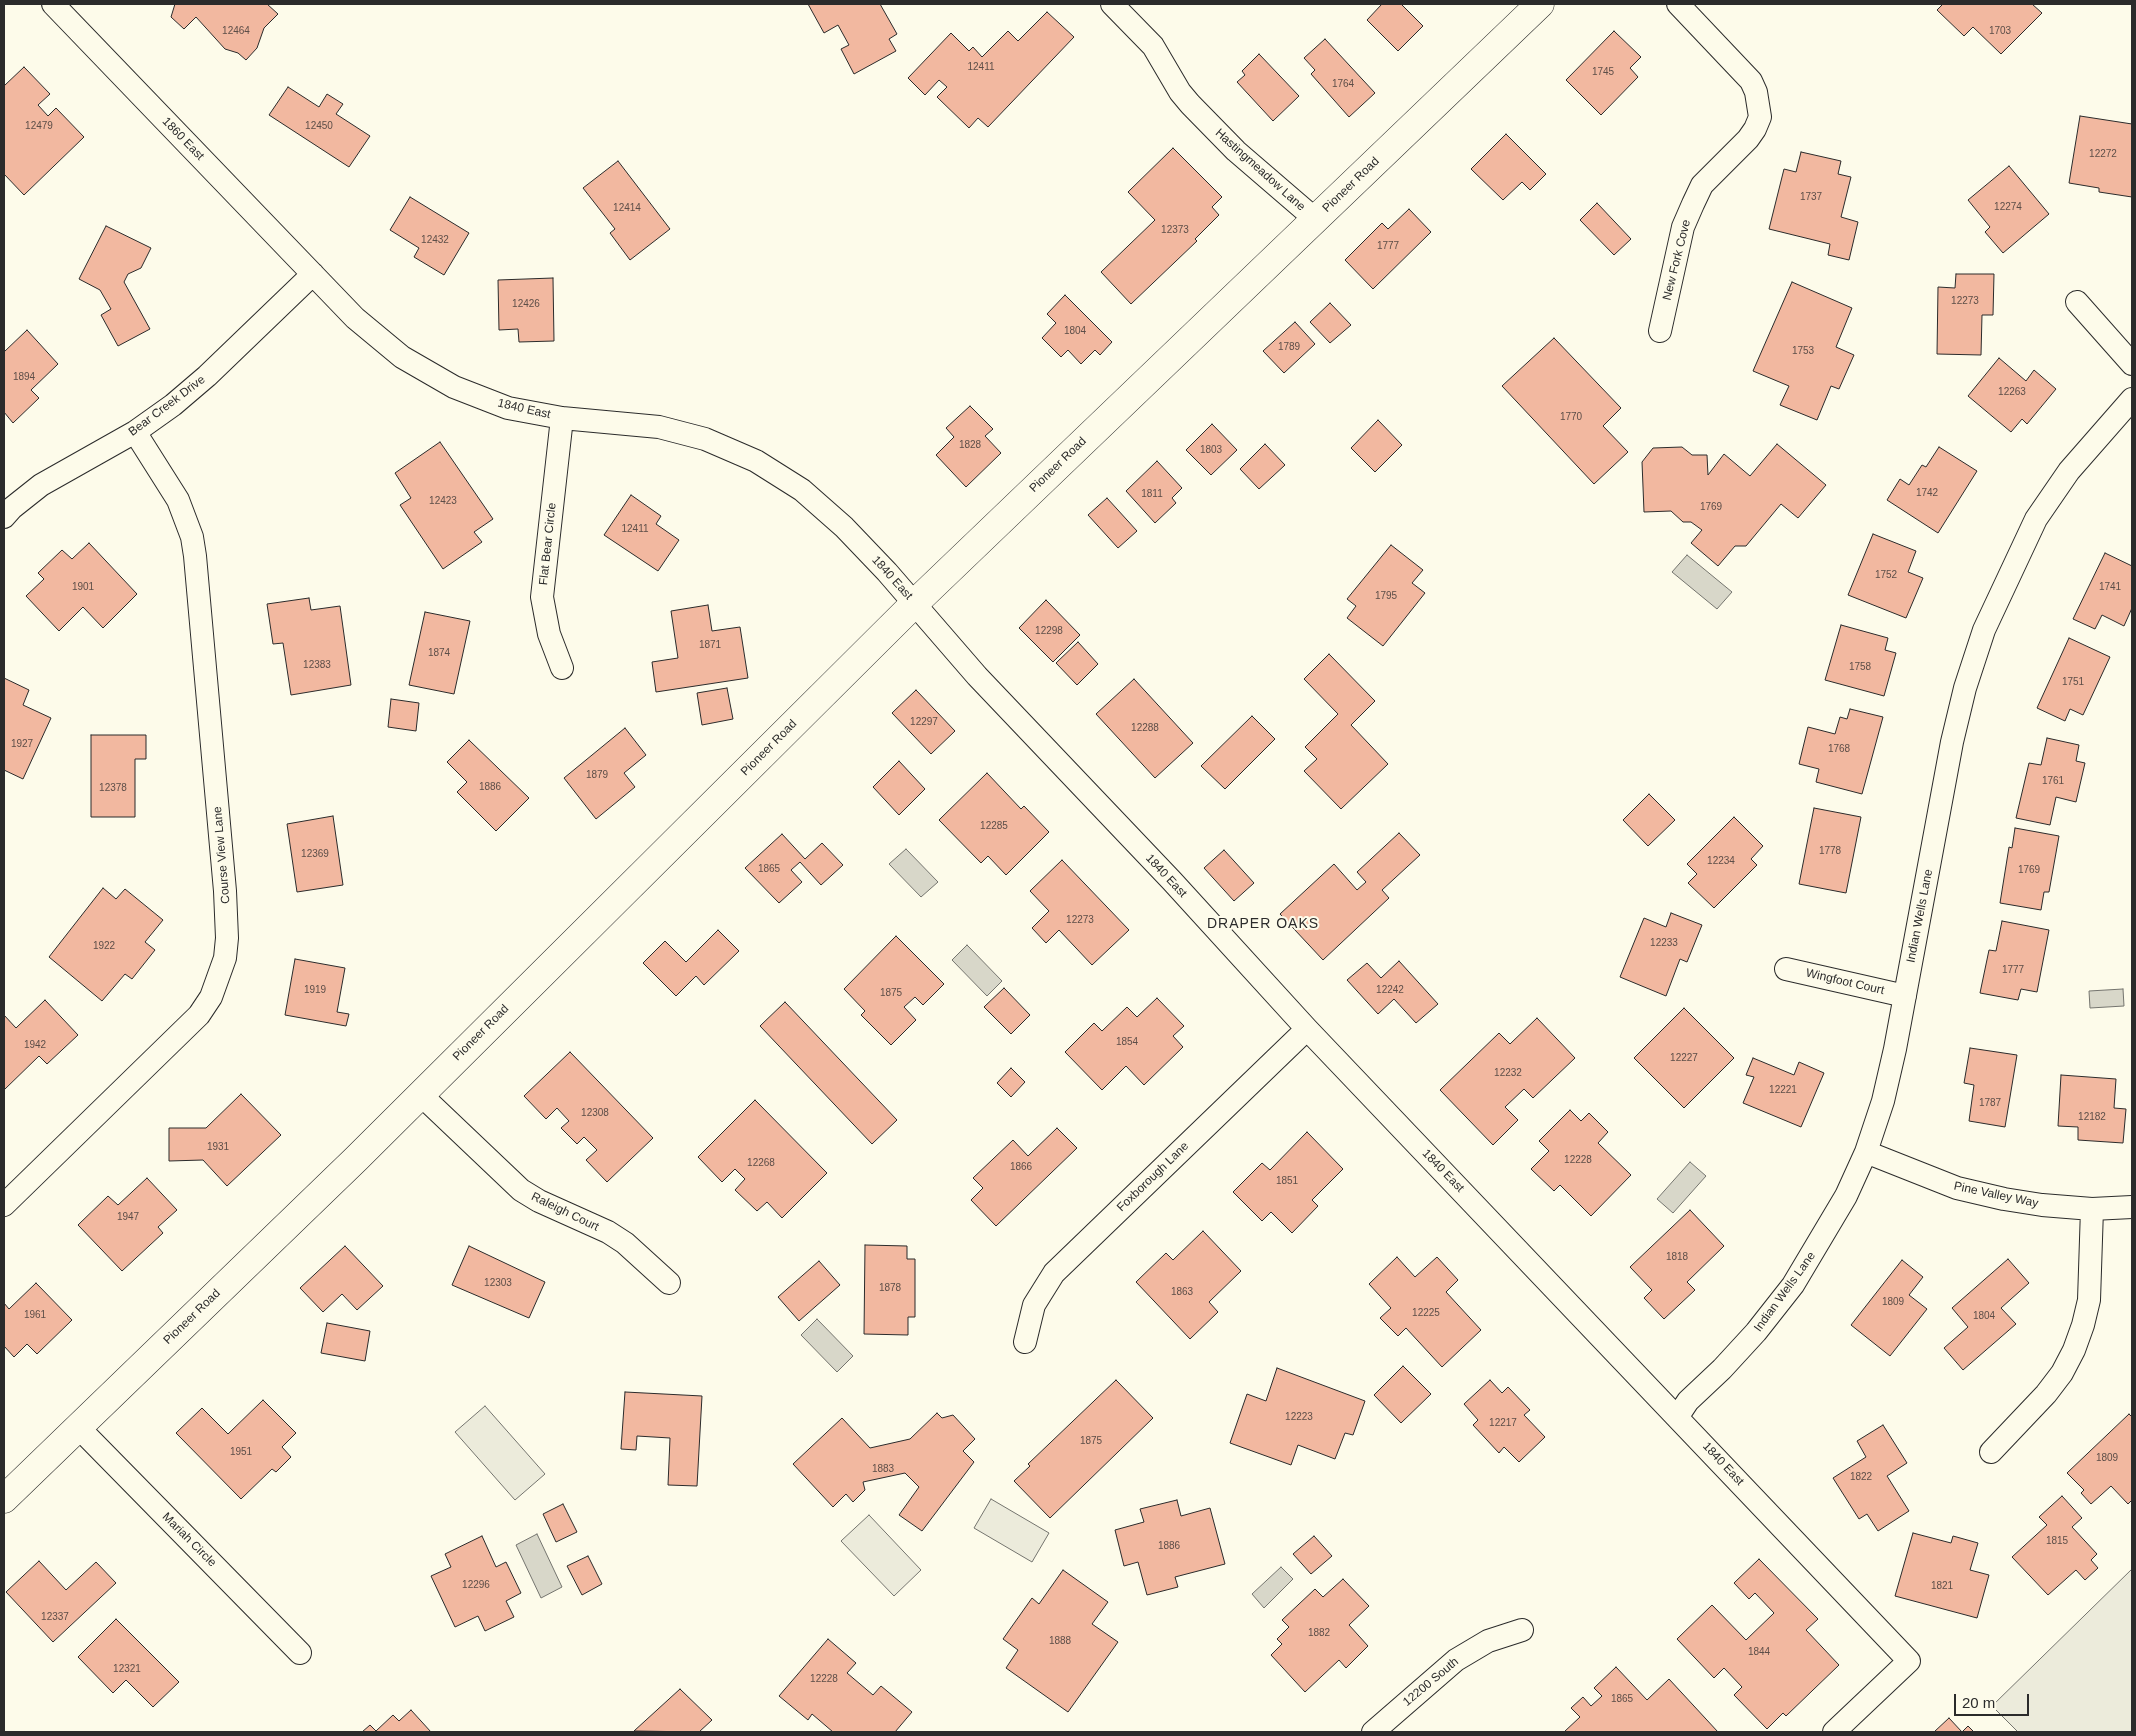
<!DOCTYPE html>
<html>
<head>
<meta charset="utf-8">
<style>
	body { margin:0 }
	#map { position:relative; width:2136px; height:1736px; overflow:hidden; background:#fdfbea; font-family:Helvetica,sans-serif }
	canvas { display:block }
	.frame { position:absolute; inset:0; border:5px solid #2b2b2b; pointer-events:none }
	.scale { position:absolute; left:1954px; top:1694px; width:75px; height:22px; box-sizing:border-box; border:2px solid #2b2b2b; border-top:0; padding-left:6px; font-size:15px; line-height:18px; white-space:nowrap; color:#2b2b2b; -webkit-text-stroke:4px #fdfbea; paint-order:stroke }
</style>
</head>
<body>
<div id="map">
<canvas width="2136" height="1736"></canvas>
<div class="frame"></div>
<div class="scale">20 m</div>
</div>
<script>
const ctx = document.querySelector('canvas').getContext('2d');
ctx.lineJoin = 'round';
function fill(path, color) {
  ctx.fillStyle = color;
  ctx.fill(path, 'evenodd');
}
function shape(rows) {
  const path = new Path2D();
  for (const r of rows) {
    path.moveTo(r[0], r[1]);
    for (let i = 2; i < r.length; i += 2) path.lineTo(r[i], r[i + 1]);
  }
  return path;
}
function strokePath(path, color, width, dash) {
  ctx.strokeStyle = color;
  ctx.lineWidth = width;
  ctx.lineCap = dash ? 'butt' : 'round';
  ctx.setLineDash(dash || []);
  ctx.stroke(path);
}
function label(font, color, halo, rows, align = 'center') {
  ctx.font = font + ' Helvetica,sans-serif';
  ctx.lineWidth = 4;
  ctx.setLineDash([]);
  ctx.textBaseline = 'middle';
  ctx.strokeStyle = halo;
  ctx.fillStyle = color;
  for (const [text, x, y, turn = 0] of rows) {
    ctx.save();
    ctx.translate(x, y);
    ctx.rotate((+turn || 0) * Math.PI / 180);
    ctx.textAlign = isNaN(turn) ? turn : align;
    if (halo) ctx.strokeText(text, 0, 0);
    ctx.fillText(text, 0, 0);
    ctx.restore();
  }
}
const green = shape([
	[485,1406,545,1474,515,1500,455,1432,485,1406],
	[991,1499,1049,1533,1032,1562,974,1528,991,1499],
	[869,1515,921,1570,894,1596,841,1541,869,1515],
	[2132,1569,2132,1732,2018,1732,1992,1706,2132,1569]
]);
fill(green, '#ecebdb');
strokePath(green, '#74746e', 1);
const water = shape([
	[1687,555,1732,592,1717,609,1672,572,1687,555],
	[906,849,938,882,921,897,889,864,906,849],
	[967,945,1002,981,987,996,952,960,967,945],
	[2123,989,2124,1006,2090,1008,2089,991,2123,989],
	[1690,1162,1706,1176,1673,1213,1657,1199,1690,1162],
	[817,1319,853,1356,837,1372,801,1335,817,1319],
	[537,1534,562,1587,541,1598,516,1545,537,1534],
	[1281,1567,1293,1579,1264,1608,1252,1594,1281,1567]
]);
fill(water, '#d8d7c9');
strokePath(water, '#74746e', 1);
const building = shape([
	[175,4,267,4,278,14,264,28,257,48,246,60,238,53,225,49,196,17,184,29,171,17,175,4],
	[808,4,880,4,897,34,889,39,896,51,854,74,841,49,849,45,838,25,824,33,808,4],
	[1382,4,1401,4,1423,26,1398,51,1367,20,1382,4],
	[1943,4,2032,4,2042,13,2001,54,1973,27,1964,36,1937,10,1943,4],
	[1047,12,1074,37,988,127,978,118,969,128,937,97,947,87,939,80,925,95,908,78,951,33,969,51,973,47,982,57,1008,31,1018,41,1047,12],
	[1614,31,1641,57,1630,68,1638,77,1601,115,1566,80,1614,31],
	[1325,39,1375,93,1349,117,1311,74,1315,70,1304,58,1325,39],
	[1259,54,1299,96,1273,121,1237,82,1245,75,1242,71,1259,54],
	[24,67,50,94,38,105,48,116,56,108,84,137,24,195,4,174,4,86,24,67],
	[288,87,319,107,327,94,343,104,336,114,370,136,349,167,269,115,288,87],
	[2080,116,2132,124,2132,197,2099,192,2099,188,2069,183,2080,116],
	[1506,134,1546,174,1530,190,1522,182,1503,200,1471,169,1506,134],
	[1173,148,1222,197,1212,207,1219,215,1195,239,1197,241,1131,304,1101,272,1155,220,1128,192,1173,148],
	[1801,152,1841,161,1838,174,1851,177,1841,217,1858,222,1849,260,1828,255,1830,244,1769,229,1784,169,1796,172,1801,152],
	[618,161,670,229,630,260,610,233,615,229,583,188,618,161],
	[2009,166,2049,214,2003,253,1985,232,1990,227,1968,200,2009,166],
	[410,197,469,233,444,275,414,257,419,248,390,230,410,197],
	[1597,203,1631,239,1614,255,1580,220,1597,203],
	[1409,209,1431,232,1373,289,1345,260,1382,223,1388,229,1409,209],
	[106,226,151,248,141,268,128,274,124,282,150,329,118,346,101,315,111,309,100,290,79,279,106,226],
	[1956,274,1994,274,1993,315,1982,315,1981,355,1937,354,1938,287,1955,288,1956,274],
	[553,278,554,341,519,342,518,329,499,330,498,280,553,278],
	[1792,282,1852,308,1836,347,1854,355,1839,389,1831,386,1817,420,1780,405,1789,386,1753,371,1792,282],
	[1065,295,1112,342,1100,355,1095,350,1081,364,1068,350,1061,357,1042,338,1056,323,1047,314,1065,295],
	[1330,303,1351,325,1330,343,1310,322,1330,303],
	[1295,322,1315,344,1284,373,1263,351,1295,322],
	[27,330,58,364,31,390,39,398,13,423,4,412,4,352,27,330],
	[1554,338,1621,408,1603,426,1628,452,1594,484,1502,386,1554,338],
	[1999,358,2026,381,2034,370,2056,389,2027,424,2022,419,2011,432,1968,396,1999,358],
	[970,406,993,429,985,436,1001,453,966,487,936,455,954,437,946,428,970,406],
	[1378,420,1402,445,1375,472,1351,448,1378,420],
	[1212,424,1237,450,1211,475,1186,450,1212,424],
	[440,442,493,519,474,532,482,542,443,569,400,505,411,498,395,473,440,442],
	[1265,444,1285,465,1259,489,1240,469,1265,444],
	[1777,444,1826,485,1798,518,1781,504,1746,546,1735,546,1718,566,1691,543,1702,530,1691,522,1683,522,1671,511,1644,512,1642,462,1653,448,1682,447,1692,455,1707,455,1708,475,1724,454,1750,476,1777,444],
	[1939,447,1977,471,1938,533,1887,500,1900,479,1909,485,1922,465,1926,467,1939,447],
	[1157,461,1182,488,1172,498,1176,503,1155,523,1126,491,1157,461],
	[631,495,661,516,656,524,679,540,658,571,604,535,631,495],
	[1107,498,1137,531,1118,548,1088,515,1107,498],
	[1873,534,1916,551,1908,572,1923,578,1906,618,1848,595,1873,534],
	[89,543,137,594,103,628,83,607,59,631,26,596,44,579,38,573,62,550,72,559,89,543],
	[1391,545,1423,570,1412,583,1425,593,1383,646,1347,618,1356,606,1347,599,1391,545],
	[2105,553,2132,566,2132,608,2124,626,2102,615,2095,629,2073,619,2105,553],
	[309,598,311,610,340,606,351,685,291,695,283,643,273,644,267,604,309,598],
	[1046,600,1080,635,1053,662,1019,628,1046,600],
	[708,605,712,631,740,627,748,678,656,692,652,662,678,658,671,611,708,605],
	[425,612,470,621,454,694,409,685,425,612],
	[1841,625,1888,638,1885,650,1896,653,1884,696,1825,680,1841,625],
	[2069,638,2110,657,2083,715,2070,709,2065,721,2037,708,2069,638],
	[1078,642,1098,664,1077,685,1056,663,1078,642],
	[1329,654,1375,701,1351,725,1388,764,1341,809,1304,771,1317,759,1305,747,1338,714,1304,679,1329,654],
	[4,678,29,690,23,705,51,718,23,779,4,770,4,678],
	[1134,679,1193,743,1155,778,1096,714,1134,679],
	[727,688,733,719,702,725,697,693,727,688],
	[916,690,955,731,931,754,892,713,916,690],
	[391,699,419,703,416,731,388,727,391,699],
	[1850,709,1883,717,1862,794,1816,782,1819,769,1799,764,1808,727,1835,734,1840,717,1847,719,1850,709],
	[1252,716,1275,739,1225,789,1201,766,1252,716],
	[625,728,646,755,624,773,635,787,596,819,564,778,625,728],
	[91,735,146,735,146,759,135,759,135,817,91,817,91,735],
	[2047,738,2079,745,2076,761,2085,763,2076,802,2056,797,2050,825,2016,818,2029,763,2041,765,2047,738],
	[469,740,529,798,496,831,457,792,467,782,447,762,469,740],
	[899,761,925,789,899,815,873,787,899,761],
	[987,773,1021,809,1024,806,1049,832,1006,875,988,856,981,863,939,820,987,773],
	[1649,794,1675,820,1648,846,1623,820,1649,794],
	[1814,808,1861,817,1846,893,1799,884,1814,808],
	[333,816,343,885,297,892,287,824,333,816],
	[1734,817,1763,846,1751,859,1757,865,1714,908,1688,883,1697,874,1687,864,1734,817],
	[2015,828,2059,836,2049,892,2044,892,2041,910,2000,903,2009,847,2012,848,2015,828],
	[1399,833,1420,855,1382,890,1389,898,1323,960,1280,914,1334,864,1357,890,1366,882,1357,872,1399,833],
	[782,834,805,859,822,843,843,865,821,885,800,862,791,870,802,882,779,903,745,868,782,834],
	[1224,850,1254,883,1234,901,1204,868,1224,850],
	[1062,860,1129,930,1092,965,1059,930,1046,943,1032,928,1049,911,1030,891,1062,860],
	[103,888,116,899,125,889,163,920,145,942,155,950,132,979,125,974,102,1001,49,957,103,888],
	[1671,913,1702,925,1687,962,1680,959,1666,996,1620,977,1644,918,1666,927,1671,913],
	[2002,921,2049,930,2037,992,2021,989,2018,1000,1980,993,1989,950,1996,951,2002,921],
	[718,930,739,951,704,985,696,976,676,996,643,963,665,941,686,962,718,930],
	[896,936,944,984,923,1005,915,997,904,1007,916,1020,891,1045,861,1015,865,1011,844,989,896,936],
	[295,959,345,968,337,1012,349,1014,346,1026,285,1015,295,959],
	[1399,961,1438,1004,1416,1023,1394,999,1378,1014,1347,980,1367,963,1381,978,1399,961],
	[1004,988,1030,1015,1011,1034,984,1007,1004,988],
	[1157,998,1184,1026,1173,1036,1183,1047,1144,1085,1126,1066,1102,1090,1065,1052,1094,1023,1102,1031,1127,1007,1137,1017,1157,998],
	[45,1000,78,1035,47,1064,39,1056,4,1090,4,1015,16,1028,45,1000],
	[785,1002,897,1120,872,1144,760,1026,785,1002],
	[1684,1008,1734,1058,1684,1108,1634,1058,1684,1008],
	[1537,1018,1575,1058,1533,1098,1524,1089,1505,1107,1518,1120,1493,1145,1440,1090,1499,1033,1510,1044,1537,1018],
	[1970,1048,2017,1055,2005,1127,1969,1121,1974,1085,1964,1083,1970,1048],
	[570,1052,653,1138,607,1182,586,1160,597,1150,584,1137,577,1144,561,1128,569,1121,557,1108,546,1119,524,1096,570,1052],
	[1753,1058,1794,1075,1799,1062,1824,1073,1801,1127,1743,1103,1754,1077,1746,1075,1753,1058],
	[1011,1068,1025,1082,1011,1097,997,1083,1011,1068],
	[2061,1075,2116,1079,2114,1108,2126,1109,2123,1143,2078,1140,2078,1127,2058,1126,2061,1075],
	[241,1094,281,1135,227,1186,203,1160,169,1161,169,1128,206,1128,241,1094],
	[755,1100,827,1173,782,1218,767,1202,757,1211,735,1190,745,1179,735,1169,722,1182,698,1157,755,1100],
	[1570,1110,1581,1121,1589,1113,1608,1132,1598,1143,1631,1175,1591,1216,1560,1185,1554,1191,1531,1169,1549,1151,1539,1141,1570,1110],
	[1057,1128,1077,1148,996,1226,971,1200,983,1188,973,1178,1013,1140,1028,1156,1057,1128],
	[1307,1132,1343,1169,1312,1200,1318,1206,1292,1233,1271,1212,1262,1221,1233,1192,1262,1163,1270,1170,1307,1132],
	[147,1178,177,1210,158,1227,163,1233,122,1271,78,1225,108,1196,118,1205,147,1178],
	[1690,1210,1724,1246,1687,1282,1695,1290,1664,1319,1644,1298,1652,1290,1630,1267,1690,1210],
	[1203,1231,1241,1271,1209,1302,1218,1312,1190,1339,1136,1282,1166,1253,1173,1260,1203,1231],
	[865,1245,907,1246,907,1259,915,1259,915,1317,908,1317,908,1335,864,1334,865,1245],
	[345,1246,383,1286,357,1310,342,1294,323,1312,300,1288,345,1246],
	[469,1246,545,1282,529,1318,452,1285,469,1246],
	[1397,1257,1415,1277,1437,1257,1458,1280,1446,1292,1481,1330,1442,1367,1406,1328,1398,1336,1380,1318,1391,1308,1369,1284,1397,1257],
	[2008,1259,2029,1283,2001,1308,2016,1324,1963,1370,1944,1348,1968,1327,1952,1308,2008,1259],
	[1902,1260,1923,1277,1909,1295,1927,1309,1890,1356,1851,1325,1902,1260],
	[819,1261,840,1285,799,1321,778,1297,819,1261],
	[36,1283,72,1320,37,1354,27,1344,14,1357,4,1346,4,1303,9,1309,36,1283],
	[327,1323,370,1331,365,1361,321,1353,327,1323],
	[1403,1366,1431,1394,1401,1423,1374,1395,1403,1366],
	[1277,1368,1365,1401,1353,1435,1345,1433,1335,1459,1298,1445,1291,1465,1230,1443,1247,1394,1266,1401,1277,1368],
	[1116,1380,1153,1418,1050,1518,1014,1481,1030,1466,1028,1464,1116,1380],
	[1490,1380,1502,1393,1508,1387,1530,1410,1524,1415,1545,1437,1519,1462,1504,1447,1499,1453,1473,1425,1478,1420,1464,1404,1490,1380],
	[625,1392,702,1396,697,1486,668,1485,670,1438,637,1436,636,1450,621,1449,625,1392],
	[263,1400,296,1433,282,1447,291,1457,276,1472,272,1469,241,1499,176,1433,202,1408,228,1434,263,1400],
	[937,1413,942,1418,953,1415,975,1439,963,1451,974,1462,922,1531,899,1515,919,1487,905,1473,863,1482,865,1490,853,1502,846,1494,833,1507,793,1464,842,1418,870,1448,910,1439,937,1413],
	[2129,1414,2132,1417,2132,1500,2128,1504,2111,1486,2091,1504,2081,1493,2084,1490,2067,1473,2129,1414],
	[1883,1425,1907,1463,1887,1476,1909,1511,1878,1531,1867,1514,1859,1519,1833,1478,1866,1457,1857,1441,1883,1425],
	[2062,1496,2082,1518,2072,1527,2097,1554,2091,1560,2098,1568,2085,1580,2076,1570,2048,1595,2012,1557,2047,1525,2039,1517,2062,1496],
	[1177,1500,1181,1516,1210,1508,1225,1564,1175,1577,1178,1587,1147,1595,1138,1562,1124,1566,1115,1530,1144,1522,1140,1509,1177,1500],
	[563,1504,577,1532,556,1542,543,1514,563,1504],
	[1913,1533,1951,1543,1953,1536,1978,1543,1970,1570,1989,1575,1977,1618,1895,1596,1913,1533],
	[482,1536,496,1567,506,1562,521,1593,506,1601,514,1617,485,1631,478,1616,455,1627,431,1576,451,1567,445,1554,482,1536],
	[1314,1536,1332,1556,1311,1574,1293,1554,1314,1536],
	[588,1556,602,1584,582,1595,567,1566,588,1556],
	[1759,1559,1818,1619,1806,1630,1839,1665,1786,1716,1783,1713,1767,1729,1734,1695,1742,1687,1724,1668,1714,1678,1677,1639,1712,1605,1746,1640,1774,1613,1755,1593,1749,1599,1734,1583,1759,1559],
	[39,1561,66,1590,96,1562,116,1583,53,1642,6,1592,39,1561],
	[1063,1570,1108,1602,1092,1624,1118,1642,1068,1712,1006,1668,1018,1650,1003,1639,1032,1598,1039,1604,1063,1570],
	[1343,1579,1369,1606,1349,1625,1368,1646,1346,1668,1339,1660,1305,1692,1271,1655,1282,1644,1277,1639,1289,1627,1282,1620,1315,1589,1323,1597,1343,1579],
	[116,1619,179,1682,153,1707,126,1680,113,1693,78,1657,116,1619],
	[828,1639,856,1663,847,1673,873,1695,881,1686,912,1712,895,1732,833,1732,812,1714,808,1720,779,1696,828,1639],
	[1616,1667,1647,1700,1669,1679,1718,1732,1564,1732,1580,1717,1571,1708,1583,1697,1591,1706,1602,1696,1594,1688,1616,1667],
	[680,1689,712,1720,699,1732,634,1731,680,1689],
	[411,1710,431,1732,362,1732,370,1725,376,1731,393,1715,399,1721,411,1710],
	[1949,1718,1962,1732,1968,1726,1974,1732,1934,1732,1949,1718]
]);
fill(building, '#f2b8a0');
strokePath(building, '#2b2b2b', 1);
const street = shape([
	[53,4,355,318,402,357,454,387,508,408,562,418,659,427,705,439,756,461,802,490,844,527,887,572,977,676,1172,881,1307,1029,1909,1661,1834,1732],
	[1112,4,1153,46,1180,92,1190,104,1236,151,1315,219],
	[2077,302,2132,364],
	[1660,331,1683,227,1693,204,1702,185,1748,139,1755,129,1760,117,1756,92,1751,81,1678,4],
	[562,418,542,597,549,634,562,668],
	[4,517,12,508,41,485,135,432,173,405,207,376,313,274],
	[1786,969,1905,996],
	[420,1094,521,1190,539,1201,608,1232,625,1243,669,1283],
	[1866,1152,1957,1188,2004,1199,2042,1205,2092,1209,2132,1207],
	[4,1205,199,1015,211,997,225,958,227,938,225,891,195,556,192,537,178,500,135,432],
	[1025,1342,1034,1305,1054,1273,1307,1029],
	[1678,1416,1688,1401,1722,1369,1756,1332,1793,1285,1846,1196,1866,1152,1883,1101,1895,1049,1952,742,1965,688,1984,630,2036,519,2069,471,2132,399],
	[78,1427,300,1653],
	[1991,1452,2046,1394,2062,1373,2074,1350,2083,1325,2089,1300,2092,1209],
	[1373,1732,1456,1660,1488,1641,1522,1630]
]);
const secondary = shape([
	[4,1499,356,1159,915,603,1540,4]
]);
strokePath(street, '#2b2b2b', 24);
strokePath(secondary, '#2b2b2b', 29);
strokePath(street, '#fdfbea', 22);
strokePath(secondary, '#fdfbea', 28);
label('10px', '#5d4e48', null, [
	["12464",236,31],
	["1703",2000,31],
	["12411",981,67],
	["1745",1603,72],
	["1764",1343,84],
	["12479",39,126],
	["12450",319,126],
	["12272",2103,154],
	["1737",1811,197],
	["12274",2008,207],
	["12414",627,208],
	["12373",1175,230],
	["12432",435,240],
	["1777",1388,246],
	["12273",1965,301],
	["12426",526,304],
	["1804",1075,331],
	["1789",1289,347],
	["1753",1803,351],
	["1894",24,377],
	["12263",2012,392],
	["1770",1571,417],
	["1828",970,445],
	["1803",1211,450],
	["1742",1927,493],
	["1811",1152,494],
	["12423",443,501],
	["1769",1711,507],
	["12411",635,529],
	["1752",1886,575],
	["1901",83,587],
	["1741",2110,587],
	["1795",1386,596],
	["12298",1049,631],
	["1871",710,645],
	["1874",439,653],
	["12383",317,665],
	["1758",1860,667],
	["1751",2073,682],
	["12297",924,722],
	["12288",1145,728],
	["1927",22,744],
	["1768",1839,749],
	["1879",597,775],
	["1761",2053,781],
	["1886",490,787],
	["12378",113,788],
	["12285",994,826],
	["1778",1830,851],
	["12369",315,854],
	["12234",1721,861],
	["1865",769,869],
	["1769",2029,870],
	["12273",1080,920],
	["12233",1664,943],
	["1922",104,946],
	["1777",2013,970],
	["1919",315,990],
	["12242",1390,990],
	["1875",891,993],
	["1854",1127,1042],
	["1942",35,1045],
	["12227",1684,1058],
	["12232",1508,1073],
	["12221",1783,1090],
	["1787",1990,1103],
	["12308",595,1113],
	["12182",2092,1117],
	["1931",218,1147],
	["12228",1578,1160],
	["12268",761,1163],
	["1866",1021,1167],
	["1851",1287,1181],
	["1947",128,1217],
	["1818",1677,1257],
	["12303",498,1283],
	["1878",890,1288],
	["1863",1182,1292],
	["1809",1893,1302],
	["12225",1426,1313],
	["1961",35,1315],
	["1804",1984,1316],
	["12223",1299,1417],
	["12217",1503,1423],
	["1875",1091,1441],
	["1951",241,1452],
	["1809",2107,1458],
	["1883",883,1469],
	["1822",1861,1477],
	["1815",2057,1541],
	["1886",1169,1546],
	["12296",476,1585],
	["1821",1942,1586],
	["12337",55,1617],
	["1882",1319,1633],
	["1888",1060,1641],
	["1844",1759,1652],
	["12321",127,1669],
	["12228",824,1679],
	["1865",1622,1699]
]);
label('12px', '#2b2b2b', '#fdfbea', [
	["1860 East",183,139,46],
	["Hastingmeadow Lane",1260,170,42],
	["Pioneer Road",1351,185,-44],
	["New Fork Cove",1677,260,-76],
	["Bear Creek Drive",167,406,-37],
	["1840 East",524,409,13],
	["Pioneer Road",1058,465,-44],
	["Flat Bear Circle",548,544,-84],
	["1840 East",892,578,48],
	["Pioneer Road",769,748,-45],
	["Course View Lane",222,855,-95],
	["1840 East",1166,876,47],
	["Indian Wells Lane",1920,916,-79],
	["Wingfoot Court",1845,982,13],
	["Pioneer Road",481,1033,-45],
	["1840 East",1443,1171,46],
	["Foxborough Lane",1153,1177,-44],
	["Pine Valley Way",1996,1195,12],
	["Raleigh Court",565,1212,26],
	["Indian Wells Lane",1785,1292,-54],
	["Pioneer Road",192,1317,-44],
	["1840 East",1723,1464,47],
	["Mariah Circle",189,1540,45],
	["12200 South",1431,1682,-40]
]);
ctx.letterSpacing = '1px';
label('14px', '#2b2b2b', '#fdfbea', [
	["DRAPER OAKS",1263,924]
]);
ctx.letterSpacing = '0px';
</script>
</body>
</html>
